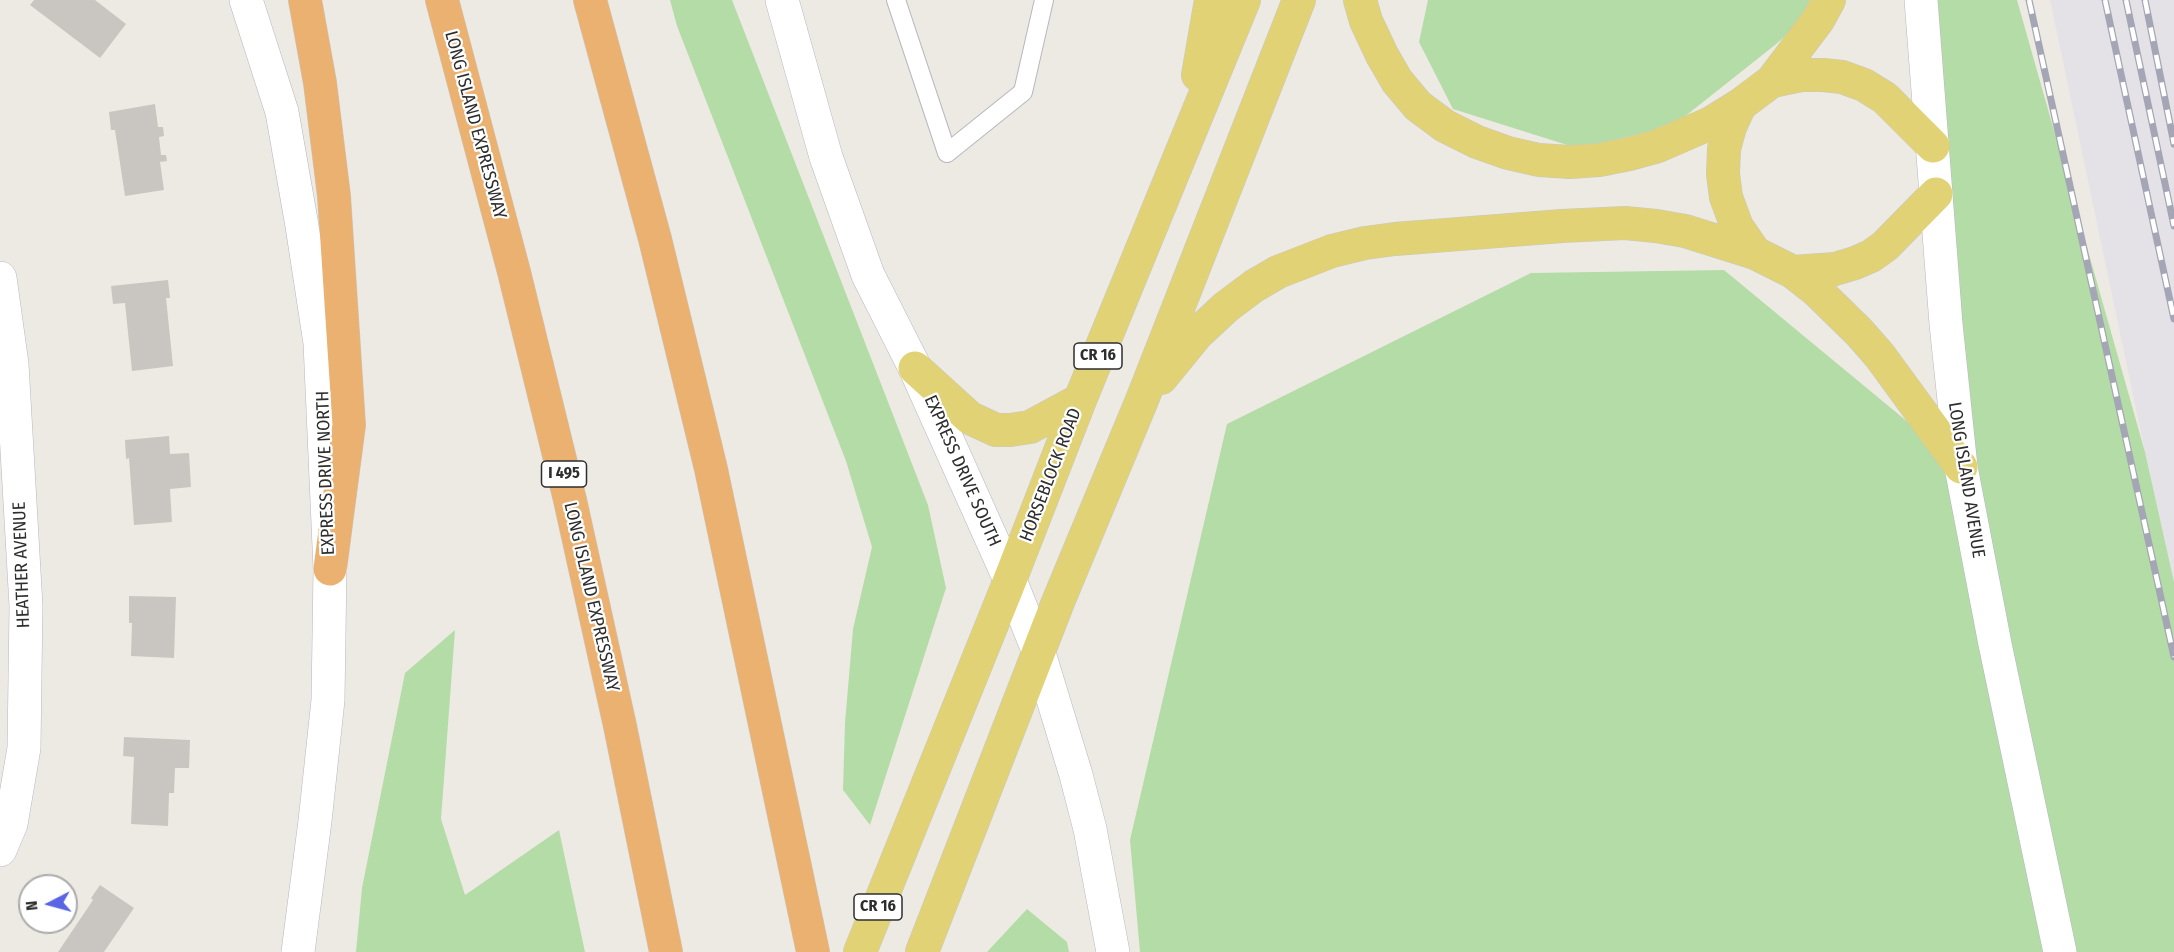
<!DOCTYPE html>
<html>
<head>
<meta charset="utf-8">
<style>
	body { margin:0 }
	#map { position:relative; width:2174px; height:952px; overflow:hidden; background:#edeae3; font-family:"Fira Sans Condensed",sans-serif }
	canvas { display:block }
	.north { position:absolute; left:18px; top:874px; width:60px; height:60px; box-sizing:border-box; background:#fff; border:2px solid #ababab; border-radius:50%; rotate:264deg; font-size:16px; font-weight:700; line-height:24px; text-align:center; color:#2e2e2e }
	.north::after { content:''; display:block; margin:auto; width:21px; height:27px; background:#5965e4; clip-path:polygon(50% 0,100% 100%,50% 72%,0 100%) }
</style>
</head>
<body>
<div id="map">
<canvas width="2174" height="952"></canvas>
<div class="north">N</div>
</div>
<script>
const ctx = document.querySelector('canvas').getContext('2d');
ctx.lineJoin = 'round';
function fill(path, color) {
  ctx.fillStyle = color;
  ctx.fill(path, 'evenodd');
}
function shape(rows) {
  const path = new Path2D();
  for (const r of rows) {
    path.moveTo(r[0], r[1]);
    for (let i = 2; i < r.length; i += 2) path.lineTo(r[i], r[i + 1]);
  }
  return path;
}
function strokePath(path, color, width, dash) {
  ctx.strokeStyle = color;
  ctx.lineWidth = width;
  ctx.lineCap = dash ? 'butt' : 'round';
  ctx.setLineDash(dash || []);
  ctx.stroke(path);
}
function label(font, color, halo, rows, align = 'center') {
  ctx.font = font + ' "Fira Sans Condensed",sans-serif';
  ctx.lineWidth = 4.5;
  ctx.setLineDash([]);
  ctx.textBaseline = 'middle';
  ctx.strokeStyle = halo;
  ctx.fillStyle = color;
  for (const [text, x, y, turn = 0] of rows) {
    ctx.save();
    ctx.translate(x, y);
    ctx.rotate((+turn || 0) * Math.PI / 180);
    ctx.textAlign = isNaN(turn) ? turn : align;
    if (halo) ctx.strokeText(text, 0, 0);
    ctx.fillText(text, 0, 0);
    ctx.restore();
  }
}
fill(shape([
	[2050,0,2174,0,2174,582,2145,452]
]), '#e4e2e7');
fill(shape([
	[670,0,732,0,928,505,946,588,870,825,843,790,845,723,853,629,872,547,846,461,677,26],
	[1428,0,1827,0,1775,45,1674,125,1580,149,1453,109,1419,42],
	[1921,0,2017,0,2145,452,2174,582,2174,952,1140,952,1130,840,1227,424,1531,273,1724,270,1961,466],
	[455,630,441,819,465,895,559,830,585,952,356,952,362,888,405,673],
	[1027,909,1067,942,1069,952,987,952]
]), '#b4dca7');
fill(shape([
	[34,0,95,0,126,24,100,58,30,5],
	[155,104,158,127,163,127,164,136,159,137,161,155,166,155,167,161,160,162,164,190,125,196,115,130,111,130,109,112],
	[168,280,170,298,166,298,173,366,132,371,125,303,113,304,111,286],
	[169,436,170,454,189,453,191,487,170,489,172,522,134,525,129,458,126,459,125,440],
	[129,596,176,597,174,658,131,656,132,623,129,623],
	[124,737,190,740,189,768,175,768,174,793,169,793,168,826,131,824,134,757,123,756],
	[100,885,134,908,104,952,58,952,93,900,91,898]
]), '#c9c6c1');
const service = shape([
	[896,0,947,153,1023,92,1044,0]
]);
const minor = shape([
	[0,278,12,364,26,606,24,748,11,824,0,850]
]);
const tertiary = shape([
	[1921,0,1946,324,1961,467,1995,644,2060,952]
]);
const secondary = shape([
	[246,0,282,112,302,226,320,343,330,569,328,700,315,821,298,952],
	[782,0,826,157,868,275,915,368,1010,580,1039,653,1076,775,1090,829,1113,952]
]);
const primary = shape([
	[1360,0,1366,21,1382,55,1397,81,1418,106,1445,126,1477,142,1508,153,1539,160,1570,162,1599,160,1629,154,1658,146,1711,123,1740,105,1772,81,1818,20,1829,0],
	[1198,75,1211,0],
	[1772,81,1801,75,1823,75,1842,77,1864,85,1885,98,1933,146],
	[1740,105,1730,127,1724,149,1723,174,1726,197,1737,227,1755,253],
	[1793,272,1835,269,1855,263,1871,256,1885,246,1936,194],
	[915,368,970,418,996,430,1010,430,1030,427,1080,400],
	[1161,378,1197,334,1226,307,1254,286,1278,272,1332,251,1365,243,1395,239,1562,226,1625,223,1656,226,1685,231,1755,253,1793,272,1816,290,1859,332,1880,356,1961,467],
	[860,952,1010,580,1080,400,1244,0],
	[922,952,1058,602,1142,400,1299,0]
]);
const motorway = shape([
	[305,0,320,83,334,196,349,425,330,569],
	[442,0,514,272,570,500,620,726,666,952],
	[590,0,655,239,711,469,813,952]
]);
strokePath(service, '#b6b7c0', 20);
strokePath(minor, '#b6b7c0', 34);
strokePath(tertiary, '#b6b7c0', 34);
strokePath(secondary, '#b6b7c0', 34);
strokePath(primary, '#c9c9c9', 34);
strokePath(motorway, '#c9c9c9', 34);
strokePath(service, '#fff', 18);
strokePath(minor, '#fff', 33);
strokePath(tertiary, '#fff', 33);
strokePath(secondary, '#fff', 33);
strokePath(primary, '#e0d275', 33);
strokePath(motorway, '#ebb170', 33);
const rail = shape([
	[2029,0,2174,657],
	[2105,0,2174,319],
	[2126,0,2174,226],
	[2145,0,2174,144]
]);
strokePath(rail, '#a5a6b5', 7);
strokePath(rail, '#fff', 4.5, [14]);
for (const [x, y, w] of [
	[1098,356,48],
	[564,474,45],
	[878,907,48]
]) {
  const box = new Path2D();
  box.roundRect(x - w / 2, y - 13, w, 26, 4.5);
  ctx.fillStyle = '#fff';
  ctx.fill(box);
  strokePath(box, '#2e2e2e', 1.5);
}
label('bold 16px', '#2e2e2e', null, [
	["CR 16",1098,356],
	["I 495",564,474],
	["CR 16",878,907]
]);
label('18px', '#2e2e2e', '#fff', [
	["LONG ISLAND EXPRESSWAY",475,125,75],
	["EXPRESS DRIVE SOUTH",962,471,66],
	["EXPRESS DRIVE NORTH",326,473,-92],
	["HORSEBLOCK ROAD",1051,475,-69],
	["LONG ISLAND AVENUE",1966,480,81],
	["HEATHER AVENUE",22,565,-92],
	["LONG ISLAND EXPRESSWAY",591,597,77]
]);
</script>
</body>
</html>
